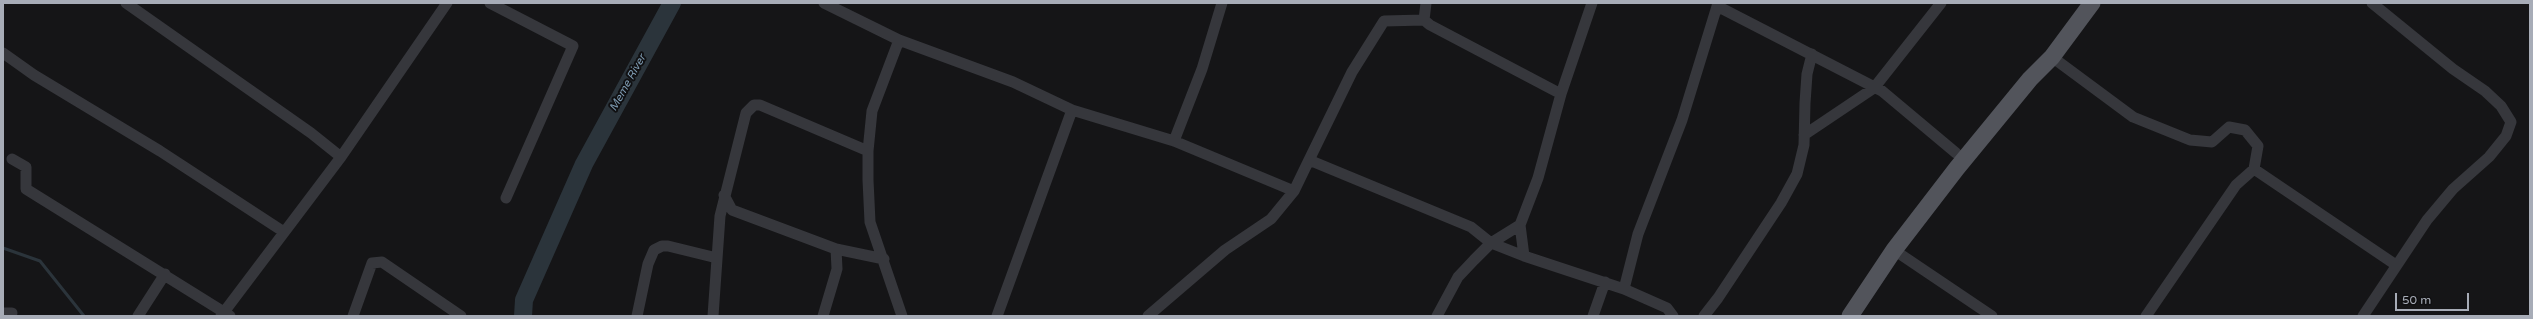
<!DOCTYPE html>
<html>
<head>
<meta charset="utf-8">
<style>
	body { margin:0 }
	#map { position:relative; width:2533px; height:319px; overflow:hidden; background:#151517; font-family:"Varela Round",sans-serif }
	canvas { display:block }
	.frame { position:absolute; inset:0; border:4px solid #a7acb7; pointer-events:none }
	.scale { position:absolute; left:2395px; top:293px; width:74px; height:18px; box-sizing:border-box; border:2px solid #a7acb7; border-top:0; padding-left:5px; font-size:12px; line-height:14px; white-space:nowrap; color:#a7acb7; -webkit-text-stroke:3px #101012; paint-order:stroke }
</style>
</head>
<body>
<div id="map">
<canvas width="2533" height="319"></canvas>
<div class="frame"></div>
<div class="scale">50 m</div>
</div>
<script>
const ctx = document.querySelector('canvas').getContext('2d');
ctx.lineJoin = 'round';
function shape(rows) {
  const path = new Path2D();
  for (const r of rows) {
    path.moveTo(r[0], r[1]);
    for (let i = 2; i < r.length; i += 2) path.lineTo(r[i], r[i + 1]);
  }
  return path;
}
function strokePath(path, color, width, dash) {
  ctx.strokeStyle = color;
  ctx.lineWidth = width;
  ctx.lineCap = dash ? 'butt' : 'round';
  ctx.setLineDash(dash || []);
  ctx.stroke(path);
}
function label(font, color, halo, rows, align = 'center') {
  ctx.font = font + ' "Varela Round",sans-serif';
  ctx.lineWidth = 4;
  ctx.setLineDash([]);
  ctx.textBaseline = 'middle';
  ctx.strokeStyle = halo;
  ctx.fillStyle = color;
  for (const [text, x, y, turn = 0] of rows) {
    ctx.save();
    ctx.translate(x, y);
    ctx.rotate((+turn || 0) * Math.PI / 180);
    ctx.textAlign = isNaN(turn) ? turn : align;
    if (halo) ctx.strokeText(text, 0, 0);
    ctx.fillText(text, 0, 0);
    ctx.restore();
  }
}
strokePath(shape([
	[3,248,40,261,84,316]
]), '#2b343b', 3);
strokePath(shape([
	[523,316,524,300,584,164,672,3]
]), '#2b343b', 18);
strokePath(shape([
	[126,3,311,133,341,157],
	[490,3,573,46,506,198],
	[824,3,899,40,1013,82,1072,110,1174,141,1294,191],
	[1717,6,1882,91,1956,153],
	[1424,20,1426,3],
	[899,40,872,111,868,151,868,180,870,222,902,316],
	[3,53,34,75,160,151,284,232],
	[2052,57,2133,117,2190,140,2212,142,2229,127,2245,130,2258,146,2254,169,2236,185,2146,316],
	[1804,135,1874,88,1941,3],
	[1174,141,1202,69,1222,3],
	[12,159,26,167,26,189,230,316],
	[1309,160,1352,72,1384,21,1424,20,1430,25,1561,94],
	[2254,169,2396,265],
	[724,195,732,210,836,249,884,259],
	[1894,250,1992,316],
	[1524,256,1520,225,1538,178,1561,94,1592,3],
	[1624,289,1638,234,1682,120,1718,3],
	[3,313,12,313],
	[138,316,165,274],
	[221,316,341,157,447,3],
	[353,316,372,263,382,262,461,316],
	[637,316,648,264,654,250,662,246,668,246,717,258],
	[713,316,720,216,746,113,754,105,760,105,868,151],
	[823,316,837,269,836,249],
	[997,316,1072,110],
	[1148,316,1225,250,1271,219,1294,191,1309,160,1471,227,1491,243,1524,256,1624,289,1667,308,1673,316],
	[1437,316,1458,277,1474,260,1491,243,1520,225],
	[1593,316,1605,282],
	[1704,316,1718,298,1781,203,1797,174,1804,145,1805,103,1807,74,1812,54],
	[2363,316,2427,220,2453,189,2489,157,2506,136,2511,122,2501,106,2485,91,2453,69,2372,3]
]), '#36373c', 11);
strokePath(shape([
	[1850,316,1894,250,1957,168,2030,79,2052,57,2092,3]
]), '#52545b', 17);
label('italic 11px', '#7e9bb2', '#101012', [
	["Meme River",628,83,-61]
]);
</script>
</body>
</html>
